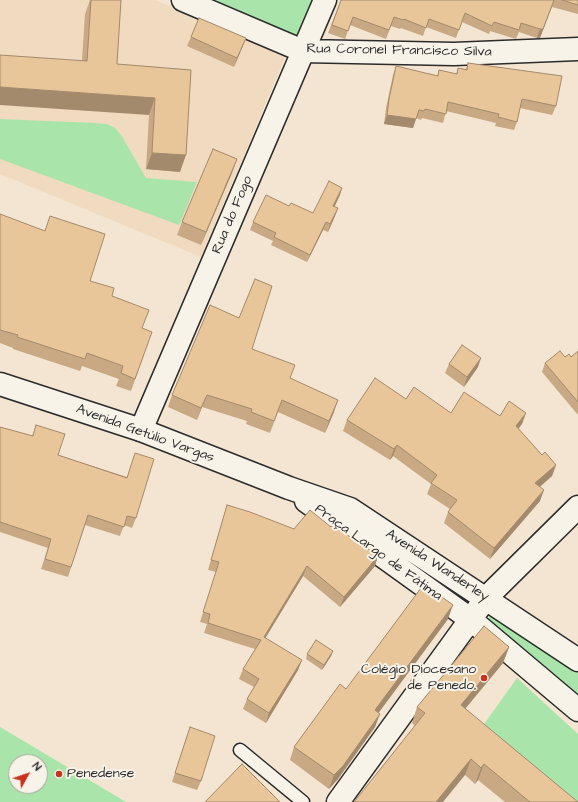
<!DOCTYPE html>
<html>
<head>
<meta charset="utf-8">
<style>
	body { margin:0 }
	#map { position:relative; width:578px; height:802px; overflow:hidden; background:#f3e5d1; font-family:"Architects Daughter",sans-serif }
	canvas { display:block }
	.north { position:absolute; left:8px; top:754px; width:40px; height:40px; box-sizing:border-box; background:#f7f3e8; border:1px solid #a5a39c; border-radius:50%; rotate:50deg; font-size:11px; font-weight:700; line-height:16px; text-align:center; color:#2b2b2b }
	.north::after { content:''; display:block; margin:auto; width:14px; height:18px; background:#c8321e; clip-path:polygon(50% 0,100% 100%,50% 72%,0 100%) }
</style>
</head>
<body>
<div id="map">
<canvas width="578" height="802"></canvas>
<div class="north">N</div>
</div>
<script>
const ctx = document.querySelector('canvas').getContext('2d');
ctx.lineJoin = 'round';
function fill(path, color) {
  ctx.fillStyle = color;
  ctx.fill(path, 'evenodd');
}
function shape(rows) {
  const path = new Path2D();
  for (const r of rows) {
    path.moveTo(r[0], r[1]);
    for (let i = 2; i < r.length; i += 2) path.lineTo(r[i], r[i + 1]);
  }
  return path;
}
function strokePath(path, color, width, dash) {
  ctx.strokeStyle = color;
  ctx.lineWidth = width;
  ctx.lineCap = dash ? 'butt' : 'round';
  ctx.setLineDash(dash || []);
  ctx.stroke(path);
}
function label(font, color, halo, rows, align = 'center') {
  ctx.font = font + ' "Architects Daughter",sans-serif';
  ctx.lineWidth = 4;
  ctx.setLineDash([]);
  ctx.textBaseline = 'middle';
  ctx.strokeStyle = halo;
  ctx.fillStyle = color;
  for (const [text, x, y, turn = 0] of rows) {
    ctx.save();
    ctx.translate(x, y);
    ctx.rotate((+turn || 0) * Math.PI / 180);
    ctx.textAlign = isNaN(turn) ? turn : align;
    if (halo) ctx.strokeText(text, 0, 0);
    ctx.fillText(text, 0, 0);
    ctx.restore();
  }
}
fill(shape([
	[0,0,155,0,286,55,201,257,0,174]
]), '#f0dbc0');
fill(shape([
	[210,0,317,0,301,38],
	[0,119,95,123,106,124,114,127,121,135,146,178,197,182,179,225,0,159],
	[490,614,578,670,578,700,487,623],
	[517,678,578,734,578,802,573,802,482,727],
	[0,727,126,802,0,802],
	[16,762,40,762,40,786,16,786]
]), '#a9e5aa');
const lane = shape([
	[240,750,303,802]
]);
const street = shape([
	[183,0,303,51,454,54,578,49],
	[141,430,325,0],
	[338,802,486,598,578,507]
]);
const secondary = shape([
	[0,384,141,430,289,488,350,509,578,660],
	[306,501,470,619,578,710]
]);
strokePath(lane, '#2b2b2b', 15);
strokePath(street, '#2b2b2b', 25);
strokePath(secondary, '#2b2b2b', 25);
strokePath(lane, '#f7f3e8', 12);
strokePath(street, '#f7f3e8', 22);
strokePath(secondary, '#f7f3e8', 22);
fill(shape([
	[90,0,121,0,117,64,191,70,180,172,146,169,149,115,82,60,85,14],
	[341,0,578,0,578,14,552,7,540,38,537,38,519,32,516,39,490,31,489,34,462,22,456,38,426,27,423,36,401,28,400,29,391,26,386,39,350,25,345,39,328,33],
	[191,37,246,38,234,67,187,46],
	[468,63,556,106,552,115,520,108,517,122,514,130,495,126,496,123,446,111,443,123,422,118,421,120,416,118,413,128,384,124,386,108,393,75,396,66,437,76,439,70,456,74,458,68,466,69],
	[232,173,201,245,177,235,182,222],
	[340,195,334,207,338,208,335,216,328,232,323,230,307,262,271,245,273,241,250,230,253,222,289,206,313,213],
	[0,214,90,281,112,296,142,328,152,332,131,391,116,386,119,379,82,366,80,371,13,349,13,348,0,343],
	[239,318,252,349,334,412,325,433,278,412,270,433,246,424,247,421,202,407,197,420,168,407,172,395],
	[578,351,578,415,542,372,545,363,565,357,571,357],
	[449,364,478,367,464,387,445,373],
	[406,399,451,413,500,416,522,424,518,429,542,455,556,465,552,476,540,487,540,501,490,559,444,523,448,512,450,509,427,494,431,484,393,456,390,460,343,431,347,420],
	[36,425,58,455,127,477,135,453,136,518,132,528,124,525,120,536,85,525,68,577,41,569,48,548,0,532,0,427,32,436],
	[227,505,375,566,340,607,303,576,265,638,302,660,298,670,266,723,243,709,247,699,254,687,239,679,243,669,255,649,204,633,207,624,200,622,216,572,208,570,224,515],
	[448,619,379,712,375,727,338,779,329,789,290,760,294,747,346,689],
	[509,647,503,663,465,709,578,802,505,802,478,780,475,784,465,775,412,723,417,707],
	[333,651,331,656,322,670,306,659,307,654],
	[190,727,201,781,197,790,172,782]
]), '#c8a984');
fill(shape([
	[554,0,540,38,537,38,540,29],
	[246,38,242,48,234,67,237,58],
	[0,87,155,98,149,115,0,105],
	[387,115,416,119,413,128,384,124],
	[152,153,186,155,180,172,146,169],
	[237,159,232,173,201,245,206,232],
	[342,188,340,195,331,214,333,206],
	[338,208,335,216,328,232,330,224],
	[326,222,323,230,307,262,310,255],
	[481,358,478,367,464,387,467,377],
	[207,395,202,407,197,420,201,408],
	[338,400,334,412,325,433,329,421],
	[526,413,522,424,512,437,516,426],
	[397,445,393,456,390,460,394,449],
	[556,465,552,476,531,494,535,483],
	[544,490,540,501,490,559,494,548],
	[378,556,375,566,340,607,344,597],
	[307,566,303,576,260,647,264,637],
	[453,605,448,619,371,723,375,710],
	[509,647,503,663,455,721,461,705],
	[333,651,331,656,322,670,324,665],
	[302,660,298,670,266,723,269,713],
	[380,714,375,727,338,779,329,789,334,775],
	[471,759,465,775,443,802,436,802],
	[484,764,478,780,475,784,481,768]
]), '#a38a6c');
const building = shape([
	[91,0,121,0,117,64,191,70,186,155,152,153,155,98,0,87,0,55,87,61,91,0],
	[341,0,554,0,543,29,540,29,521,23,519,30,494,22,492,26,465,13,459,30,429,19,426,28,404,19,403,20,394,17,389,30,353,17,348,31,332,25,341,0],
	[562,0,578,0,578,5,562,0],
	[199,18,246,38,237,58,191,37,199,18],
	[468,63,562,76,556,106,522,99,517,122,498,117,499,114,448,102,446,114,425,109,424,111,419,110,416,119,387,115,389,99,396,66,438,76,439,70,457,74,458,68,467,70,468,63],
	[213,149,237,159,206,232,182,222,213,149],
	[329,181,342,188,333,206,338,208,330,224,326,222,310,255,274,237,276,233,253,222,266,195,289,206,291,203,313,213,329,181],
	[0,214,45,231,50,216,105,234,90,281,114,288,112,296,149,310,142,328,152,332,135,379,121,373,123,366,87,353,85,359,17,337,18,335,0,330,0,214],
	[255,279,272,286,252,349,295,365,290,378,338,400,329,421,282,400,274,421,251,412,252,409,207,395,201,408,172,395,210,305,239,318,255,279],
	[462,345,481,358,467,377,449,364,462,345],
	[560,351,565,357,569,354,571,357,578,351,578,402,545,363,560,351],
	[375,378,406,399,414,387,451,413,464,392,500,416,509,401,526,413,516,426,542,455,545,452,556,465,535,483,544,490,494,548,448,512,457,500,431,483,437,475,397,445,394,449,347,420,375,378],
	[36,425,65,434,58,455,127,478,135,453,154,459,136,518,127,516,124,527,88,515,71,567,45,559,51,539,0,522,0,427,33,436,36,425],
	[227,505,250,512,294,529,310,510,331,527,333,524,362,546,363,545,378,556,344,597,307,566,264,637,302,660,269,713,247,699,259,679,243,669,261,640,208,623,210,614,203,612,219,562,211,560,227,505],
	[424,584,453,605,375,710,380,714,343,766,334,775,294,747,340,684,346,689,424,584],
	[484,626,509,647,461,705,578,802,530,802,484,764,481,768,471,759,436,802,354,802,425,713,417,707,484,626],
	[316,640,333,651,324,665,307,654,316,640],
	[190,727,215,736,201,781,175,773,190,727],
	[242,764,280,802,205,802,242,764]
]);
fill(building, '#e9c59a');
strokePath(building, '#a38a6c', 1);
for (const [x, y, r, color] of [
	[484,678,4,"#c8321e"],
	[59,774,4,"#c8321e"]
]) {
  const dot = new Path2D();
  dot.arc(x, y, r, 0, 2 * Math.PI);
  ctx.fillStyle = color;
  ctx.fill(dot);
  strokePath(dot, '#f7f3e8', 1.5);
}
label('14px', '#2b2b2b', '#f7f3e8', [
	["Rua Coronel Francisco Silva",399,51,1],
	["Rua do Fogo",233,215,-67],
	["Avenida Getúlio Vargas",145,434,20],
	["Praça Largo de Fátima",378,553,36],
	["Avenida Wanderley",437,566,33]
]);
label('14px', '#2b2b2b', '#f7f3e8', [
	["Colégio Diocesano",476,670],
	["de Penedo.",476,686],
	["Penedense",67,774,"left"]
], 'right');
</script>
</body>
</html>
